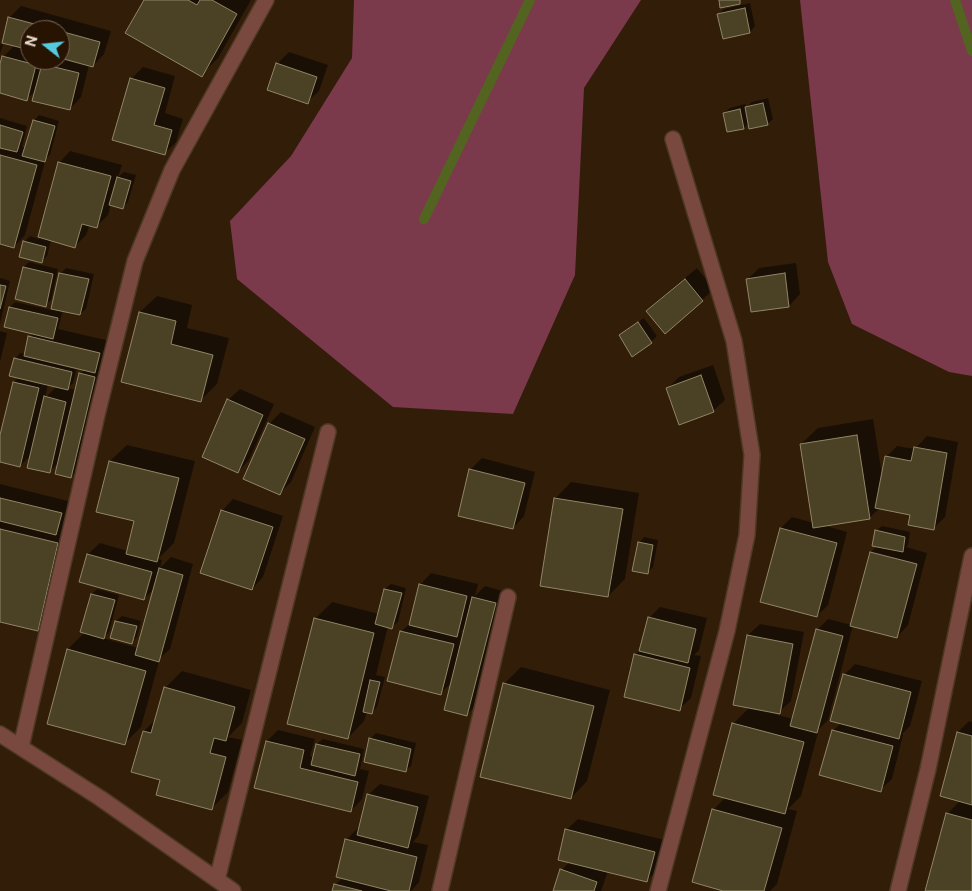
<!DOCTYPE html>
<html>
<head>
<meta charset="utf-8">
<style>
	body { margin:0 }
	#map { position:relative; width:972px; height:891px; overflow:hidden; background:#321d08; font-family:"Public Sans",sans-serif }
	canvas { display:block }
	.north { position:absolute; left:20px; top:20px; width:50px; height:50px; box-sizing:border-box; background:#271301; border:1px solid #766454; border-radius:50%; rotate:286deg; font-size:14px; font-weight:700; line-height:20px; text-align:center; color:#ecddd1 }
	.north::after { content:''; display:block; margin:auto; width:18px; height:22px; background:#55cade; clip-path:polygon(50% 0,100% 100%,50% 72%,0 100%) }
</style>
</head>
<body>
<div id="map">
<canvas width="972" height="891"></canvas>
<div class="north">N</div>
</div>
<script>
const ctx = document.querySelector('canvas').getContext('2d');
ctx.lineJoin = 'round';
function fill(path, color) {
  ctx.fillStyle = color;
  ctx.fill(path, 'evenodd');
}
function shape(rows) {
  const path = new Path2D();
  for (const r of rows) {
    path.moveTo(r[0], r[1]);
    for (let i = 2; i < r.length; i += 2) path.lineTo(r[i], r[i + 1]);
  }
  return path;
}
function strokePath(path, color, width, dash) {
  ctx.strokeStyle = color;
  ctx.lineWidth = width;
  ctx.lineCap = dash ? 'butt' : 'round';
  ctx.setLineDash(dash || []);
  ctx.stroke(path);
}
fill(shape([
	[354,0,641,0,584,88,575,275,513,414,393,407,237,279,230,221,291,156,352,58],
	[800,0,972,0,972,376,949,372,852,324,828,262]
]), '#7b394c');
fill(shape([
	[145,0,251,0,218,58,201,75],
	[750,3,755,26,750,32,719,14,724,9],
	[21,6,111,31,104,54,93,66,89,65,81,97,70,109,36,90,27,99,0,92,0,69,3,57,15,45,10,17],
	[30,30,60,30,60,60,47,60,45,62,45,60,30,60],
	[0,44,3,45,0,54],
	[289,52,328,65,319,91,307,102,277,64],
	[143,67,175,76,165,113,183,119,176,142,164,154,131,79],
	[768,98,773,119,767,124,749,122,744,128,728,131,724,113,730,108,745,104,746,107,752,102],
	[39,115,59,121,50,155,46,158,25,235,14,247,0,243,0,118,27,126,22,147,26,148,34,121],
	[70,151,122,165,118,177,124,172,136,175,128,202,123,207,111,204,108,215,97,226,90,224,86,235,75,246,51,240,47,256,42,261,24,242,30,236,39,239,59,163],
	[29,262,58,269,51,300,45,305,24,267],
	[796,263,800,294,789,306,748,279,759,268],
	[66,268,94,274,86,309,80,314,63,310,58,329,110,341,106,360,101,365,106,366,82,465,71,477,59,462,49,472,32,454,20,466,0,461,0,440,14,382,19,377,15,359,20,353,25,354,30,337,34,333,10,307,15,302,52,310,61,273],
	[77,367,85,369,80,374,76,390,68,388,73,383],
	[48,384,57,386,45,398],
	[697,268,714,289,702,300,647,311,659,300],
	[0,278,10,281,0,324],
	[157,296,192,305,187,328,229,338,217,384,201,400,123,381,140,312],
	[644,318,657,336,651,342,620,336,626,330],
	[0,331,7,333,0,362],
	[713,365,725,400,713,411,668,388,679,377],
	[240,389,274,404,249,460,238,472,228,400],
	[281,412,315,427,291,482,279,494,245,478,269,424],
	[873,419,882,475,886,457,897,446,915,449,927,436,958,442,945,517,933,529,912,514,880,508,869,518,823,525,847,532,828,605,817,616,781,528,792,517,814,523,801,444,818,428],
	[127,445,195,461,174,543,158,559,162,560,160,568,171,557,193,564,170,649,160,658,141,727,124,744,48,723,68,649,85,632,92,594,97,589,119,595,109,632,103,638,138,648,155,588,144,599,81,581,88,554,100,543,128,551,136,520,110,461],
	[482,458,535,472,524,516,513,528,470,470],
	[571,482,639,493,625,579,608,596,555,499],
	[0,484,72,502,54,613,37,630,0,621],
	[233,499,283,516,263,577,252,589,222,511],
	[882,526,910,532,908,545,906,547,927,553,908,625,897,637,853,625,828,720,819,729,801,796,788,809,797,811,777,884,770,891,727,891,713,810,726,797,733,724,750,707,748,635,760,624,804,632,791,701,779,712,771,711,771,713,793,719,817,630,828,619,852,625,871,552,877,546,876,531],
	[644,537,658,540,653,567,647,573,639,543],
	[431,573,478,584,475,596,485,586,506,592,478,703,467,715,452,682,441,693,401,632,411,622,420,585],
	[467,626,465,633,460,632],
	[391,584,406,588,398,622,392,627,388,626,376,675,385,677,377,707,371,713,367,712,364,721,348,738,315,619,332,602,379,614,385,589],
	[660,607,707,618,699,650,694,655,701,656,691,698,679,709,625,696,636,654,641,649,649,618],
	[122,616,141,621,137,637,131,642,116,621],
	[855,664,922,681,910,726,902,734,903,735,892,779,880,790,833,731,841,723,844,675],
	[521,667,610,690,587,781,571,798,504,684],
	[182,671,251,690,242,723,228,737,242,740,228,792,211,809,162,779,144,731,156,719,165,688],
	[969,721,972,722,972,891,926,891,947,814,960,801,958,732],
	[278,730,315,739,310,756,313,757,314,757,317,744,323,739,364,749,360,769,369,771,362,799,351,811,267,741],
	[376,733,416,743,411,766,405,771,370,739],
	[380,784,429,796,419,835,413,842,428,845,419,882,411,891,334,891,335,885,342,878,347,839,358,828,360,828,368,795],
	[578,819,665,840,658,869,647,881,608,871,601,891,555,891,562,870,570,861,566,830]
]), '#0007');
strokePath(shape([
	[955,0,972,51],
	[424,219,530,0]
]), '#536421', 10);
const building = shape([
	[144,0,188,0,197,5,200,0,212,0,237,14,202,77,125,33,144,0],
	[719,0,740,0,740,4,720,8,719,0],
	[745,8,750,33,723,39,717,14,745,8],
	[8,17,57,30,30,30,30,50,2,43,8,17],
	[60,31,100,42,93,67,60,58,60,31],
	[2,56,36,65,27,101,0,93,0,64,2,56],
	[276,63,317,77,308,104,267,90,276,63],
	[42,64,79,73,70,110,32,101,42,64],
	[130,78,165,88,154,125,172,130,165,155,112,140,130,78],
	[763,103,768,125,749,129,745,107,763,103],
	[740,109,744,129,727,132,723,113,740,109],
	[33,120,55,126,45,162,22,156,33,120],
	[0,125,23,132,17,152,0,148,0,125],
	[0,155,37,165,14,248,0,244,0,155],
	[58,162,111,176,97,228,82,224,75,248,38,237,58,162],
	[117,177,131,181,123,209,109,205,117,177],
	[23,241,46,247,42,263,19,257,23,241],
	[23,267,53,274,46,307,15,299,23,267],
	[59,273,89,279,80,315,51,309,59,273],
	[785,273,789,307,751,312,746,279,785,273],
	[685,279,703,301,665,334,646,311,685,279],
	[0,285,6,286,0,309,0,285],
	[9,307,58,318,53,339,4,327,9,307],
	[139,312,176,321,171,344,213,355,201,402,121,382,139,312],
	[638,322,652,343,632,357,619,335,638,322],
	[28,336,100,353,95,373,24,356,28,336],
	[14,358,72,372,68,390,9,376,14,358],
	[79,373,95,377,71,478,55,474,79,373],
	[701,375,714,412,679,425,666,388,701,375],
	[13,382,39,388,20,467,0,462,0,435,13,382],
	[44,396,66,402,50,473,27,468,44,396],
	[227,399,263,415,238,473,202,457,227,399],
	[268,423,305,439,280,495,243,479,268,423],
	[857,435,870,519,813,528,800,444,857,435],
	[914,447,947,453,934,530,908,525,910,515,875,508,885,456,911,461,914,447],
	[109,461,179,478,157,562,126,554,134,521,96,512,109,461],
	[469,469,525,483,513,529,458,516,469,469],
	[0,498,62,513,56,535,0,521,0,498],
	[554,498,623,509,608,597,540,586,554,498],
	[221,510,273,527,252,590,200,573,221,510],
	[780,528,837,543,817,617,760,602,780,528],
	[0,529,58,543,38,631,0,622,0,529],
	[875,530,905,537,903,552,872,546,875,530],
	[638,542,653,545,648,574,632,571,638,542],
	[870,552,917,564,897,638,850,626,870,552],
	[87,554,152,572,144,600,79,582,87,554],
	[159,568,183,575,159,662,135,655,159,568],
	[419,584,467,596,457,637,409,625,419,584],
	[384,589,402,593,392,629,375,624,384,589],
	[91,594,115,600,104,639,80,632,91,594],
	[472,597,496,603,467,716,444,710,472,597],
	[648,617,696,629,688,663,639,651,648,617],
	[314,618,374,633,348,739,287,724,314,618],
	[115,621,137,626,132,644,110,638,115,621],
	[816,629,843,636,817,733,790,726,816,629],
	[400,631,454,644,441,695,387,681,400,631],
	[747,635,793,644,780,714,733,705,747,635],
	[67,649,146,671,125,745,47,724,67,649],
	[634,654,690,668,680,711,624,697,634,654],
	[843,674,911,692,899,739,830,721,843,674],
	[370,680,380,682,372,714,363,712,370,680],
	[503,683,594,706,571,799,480,777,503,683],
	[164,687,235,707,226,741,214,738,210,753,226,757,212,810,156,795,160,780,131,772,143,731,151,733,164,687],
	[732,723,804,742,785,814,713,795,732,723],
	[832,730,893,746,881,792,819,775,832,730],
	[957,732,972,736,972,805,940,796,957,732],
	[369,738,411,749,406,772,364,762,369,738],
	[266,741,304,750,300,768,358,782,351,812,254,788,266,741],
	[316,744,360,754,355,776,311,765,316,744],
	[367,794,418,807,408,848,357,835,367,794],
	[712,809,782,828,764,891,723,891,692,882,712,809],
	[946,813,972,820,972,891,925,891,946,813],
	[565,829,655,852,647,882,558,860,565,829],
	[345,839,417,857,409,891,391,891,336,877,345,839],
	[560,869,597,882,594,891,553,891,560,869],
	[334,884,362,891,332,891,334,884]
]);
fill(building, '#4b4124');
strokePath(building, '#908667', 1);
const minor = shape([
	[0,734,100,798,233,891],
	[21,747,97,415,135,261,172,170,266,0],
	[217,880,328,432],
	[440,891,508,597],
	[658,891,727,631,747,535,752,455,734,341,673,139],
	[898,891,928,769,972,556]
]);
strokePath(minor, '#4c3824', 18);
strokePath(minor, '#79483e', 15);
</script>
</body>
</html>
